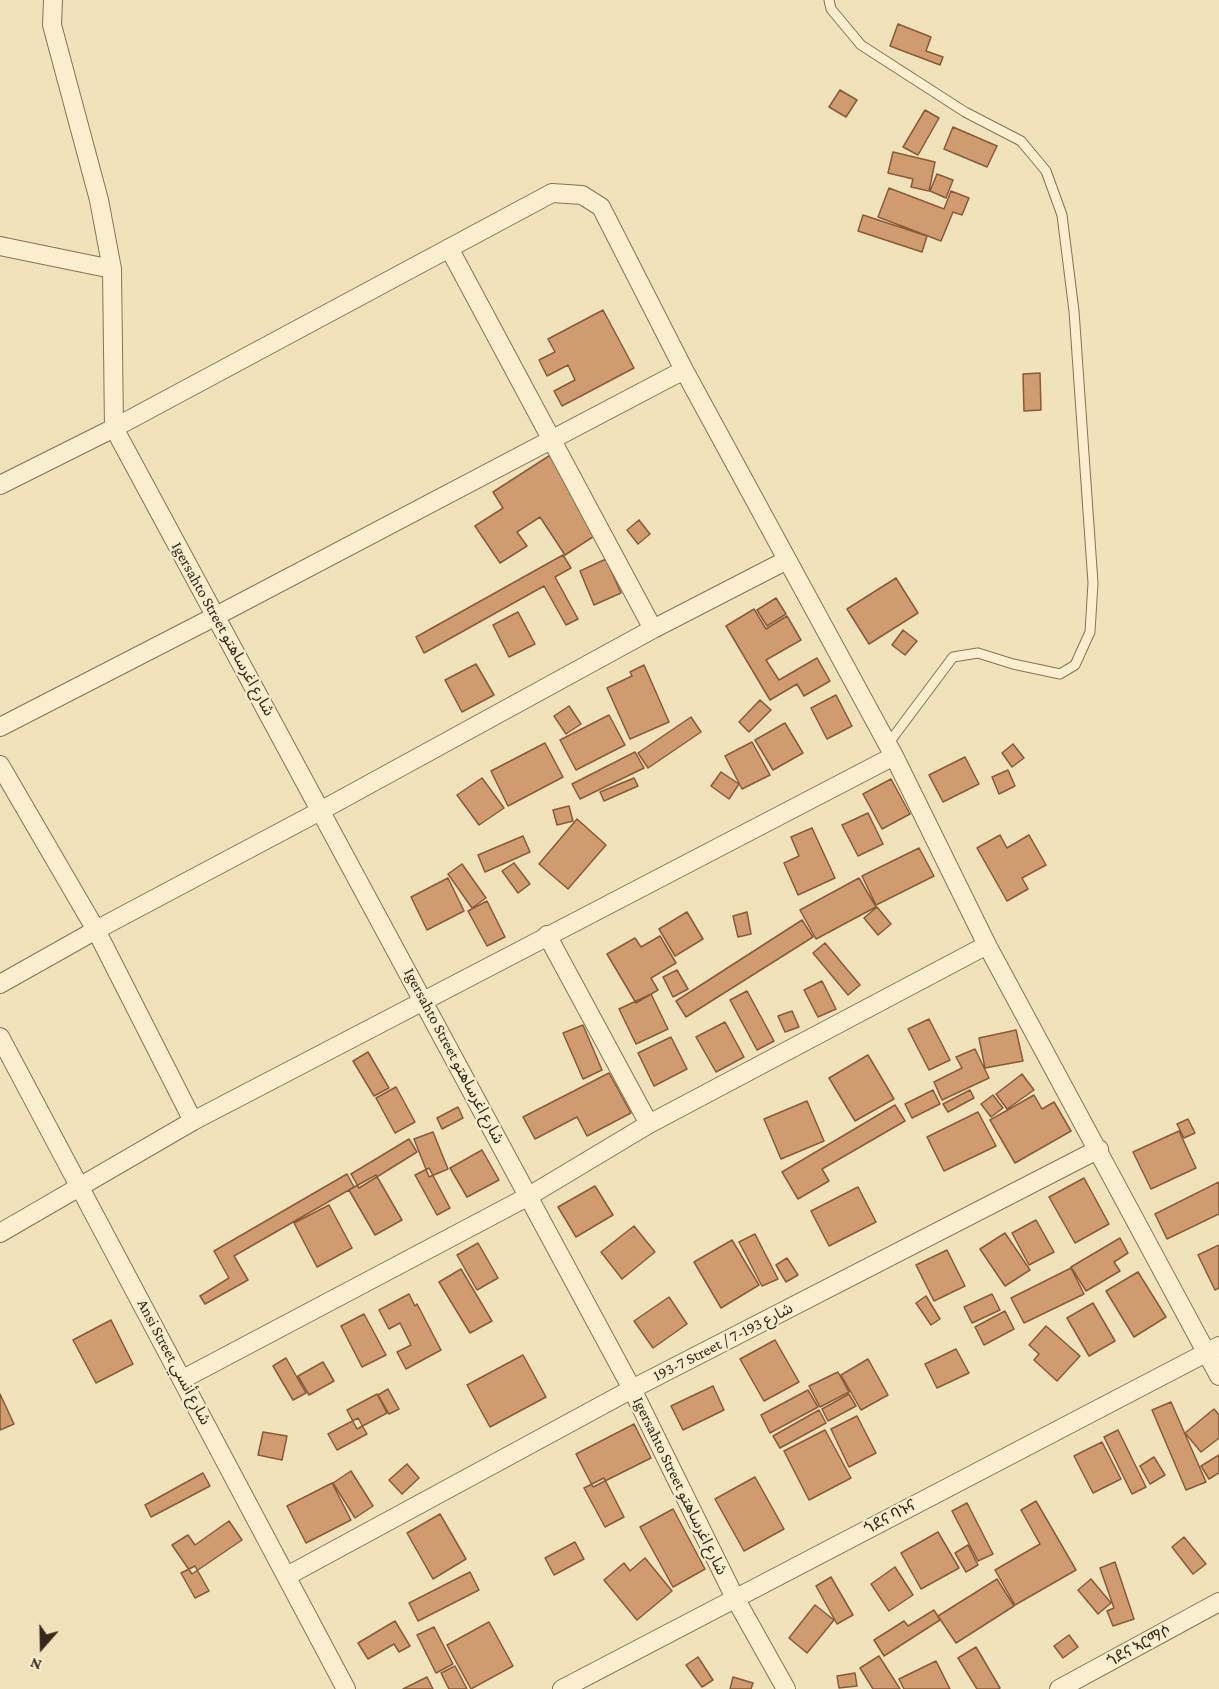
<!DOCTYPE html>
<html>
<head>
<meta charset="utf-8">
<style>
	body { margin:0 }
	#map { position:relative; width:1219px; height:1689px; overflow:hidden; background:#f0e2bb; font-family:"Crimson Pro",serif }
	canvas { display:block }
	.north { position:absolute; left:12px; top:1617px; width:60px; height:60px; -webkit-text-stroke:4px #f7eccb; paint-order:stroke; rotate:200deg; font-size:16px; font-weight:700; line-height:24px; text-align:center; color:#36291a }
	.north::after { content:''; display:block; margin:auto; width:21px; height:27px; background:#36291a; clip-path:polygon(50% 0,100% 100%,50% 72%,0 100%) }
</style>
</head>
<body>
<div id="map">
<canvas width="1219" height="1689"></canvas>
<div class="north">N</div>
</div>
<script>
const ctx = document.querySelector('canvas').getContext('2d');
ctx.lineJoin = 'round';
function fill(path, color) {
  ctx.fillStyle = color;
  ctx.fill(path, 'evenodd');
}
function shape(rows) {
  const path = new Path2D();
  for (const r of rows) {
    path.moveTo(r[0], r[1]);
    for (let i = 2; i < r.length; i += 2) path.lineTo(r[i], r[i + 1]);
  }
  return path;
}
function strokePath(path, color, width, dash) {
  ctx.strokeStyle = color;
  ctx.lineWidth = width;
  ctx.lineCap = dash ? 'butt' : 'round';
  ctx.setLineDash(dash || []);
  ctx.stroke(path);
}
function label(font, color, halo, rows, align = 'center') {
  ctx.font = font + ' "Crimson Pro","Noto Sans Arabic","Noto Sans Ethiopic",serif';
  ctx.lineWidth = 4.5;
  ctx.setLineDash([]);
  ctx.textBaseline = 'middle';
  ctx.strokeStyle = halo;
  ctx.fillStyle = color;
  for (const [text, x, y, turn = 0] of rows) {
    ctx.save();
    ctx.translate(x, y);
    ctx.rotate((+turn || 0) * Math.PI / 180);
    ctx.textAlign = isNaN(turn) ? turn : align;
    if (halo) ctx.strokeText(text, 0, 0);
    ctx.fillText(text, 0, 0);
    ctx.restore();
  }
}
const building = shape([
	[898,24,931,37,926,51,943,57,940,65,890,46,898,24],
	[840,90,857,100,846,117,829,107,840,90],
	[925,110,939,118,918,155,903,147,925,110],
	[953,127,997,146,987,167,944,149,953,127],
	[893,152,935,162,929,191,911,187,913,179,888,173,893,152],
	[937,174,953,180,946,198,930,191,937,174],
	[889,188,944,209,951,191,969,198,962,215,953,212,941,241,878,217,889,188],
	[863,215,927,236,922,252,858,231,863,215],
	[603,310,634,368,562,406,554,391,575,380,568,365,547,376,539,360,555,352,548,339,603,310],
	[1040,373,1041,410,1024,411,1023,374,1040,373],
	[552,454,602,531,565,555,540,517,517,532,527,546,500,563,475,526,503,508,493,492,552,454],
	[639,520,650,534,638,544,627,530,639,520],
	[563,555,571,568,555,577,578,619,566,625,544,586,424,653,416,637,563,555],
	[606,559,621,593,594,605,580,571,606,559],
	[896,578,918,613,869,644,847,609,896,578],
	[776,598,786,614,767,626,757,610,776,598],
	[754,609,766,629,787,616,801,640,766,660,779,680,817,658,830,681,804,696,797,684,770,700,726,626,754,609],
	[518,612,535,644,509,657,493,625,518,612],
	[903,630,917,641,905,655,892,645,903,630],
	[476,664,494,695,462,712,445,680,476,664],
	[644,665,669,722,630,739,607,688,632,676,630,672,644,665],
	[836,695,852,726,827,739,811,708,836,695],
	[760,700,771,710,749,732,739,722,760,700],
	[569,706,581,724,566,734,554,716,569,706],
	[609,715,625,745,576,770,560,740,609,715],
	[691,717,701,732,648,768,638,753,691,717],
	[785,723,803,753,773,770,755,740,785,723],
	[752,742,770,775,742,789,725,756,752,742],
	[545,743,563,777,508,806,491,771,545,743],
	[1013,744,1024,758,1012,767,1002,753,1013,744],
	[635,752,644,768,580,799,572,784,635,752],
	[965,757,979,784,943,802,929,775,965,757],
	[1008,770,1015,786,999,794,992,777,1008,770],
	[721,772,739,784,729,799,711,786,721,772],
	[482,778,504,808,479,825,457,795,482,778],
	[634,778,638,786,604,801,600,792,634,778],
	[891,779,910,814,882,829,863,794,891,779],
	[569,806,573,821,557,825,553,810,569,806],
	[868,813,883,844,858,856,842,825,868,813],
	[577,819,606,845,568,889,539,864,577,819],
	[812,828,835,878,798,895,784,863,799,856,791,837,812,828],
	[1000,835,1007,848,1029,835,1046,865,1022,878,1028,889,1007,901,977,848,1000,835],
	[523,836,530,852,485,872,478,855,523,836],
	[919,848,934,876,876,905,862,876,919,848],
	[514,863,530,884,518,893,502,871,514,863],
	[462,864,486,898,472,908,448,874,462,864],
	[448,878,464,911,427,930,411,897,448,878],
	[859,878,876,907,816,939,800,910,859,878],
	[487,901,505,937,487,946,468,911,487,901],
	[877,907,891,924,878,935,864,918,877,907],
	[687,912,703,939,675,956,659,929,687,912],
	[747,912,751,934,738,937,733,916,747,912],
	[802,920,813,937,686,1017,676,1001,802,920],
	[660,936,676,963,651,978,658,990,636,1003,607,954,635,938,641,947,660,936],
	[825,943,860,985,848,995,813,953,825,943],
	[677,970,688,989,673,997,663,977,677,970],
	[822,981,836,1009,818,1017,804,990,822,981],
	[747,991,774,1041,757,1050,730,1000,747,991],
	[651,994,668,1029,636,1044,619,1009,651,994],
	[792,1011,799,1027,785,1032,778,1016,792,1011],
	[929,1019,950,1060,929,1070,908,1029,929,1019],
	[725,1022,744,1057,716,1072,696,1037,725,1022],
	[583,1025,602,1070,583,1079,563,1033,583,1025],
	[1016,1030,1023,1061,985,1068,979,1038,1016,1030],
	[671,1037,687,1069,654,1086,638,1053,671,1037],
	[975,1049,989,1078,942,1100,934,1082,962,1068,956,1057,975,1049],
	[368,1052,389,1088,374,1096,353,1061,368,1052],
	[868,1055,894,1099,855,1121,829,1078,868,1055],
	[609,1073,631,1113,587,1136,577,1117,535,1139,523,1117,609,1073],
	[1022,1074,1034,1090,1007,1109,996,1094,1022,1074],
	[396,1087,415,1122,395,1133,376,1098,396,1087],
	[933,1090,940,1104,912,1118,905,1104,933,1090],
	[970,1090,974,1098,948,1112,943,1104,970,1090],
	[993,1095,1003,1108,991,1117,981,1104,993,1095],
	[1034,1095,1042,1109,1054,1102,1071,1131,1015,1163,990,1120,1034,1095],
	[807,1101,824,1141,781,1159,764,1119,807,1101],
	[895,1105,905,1121,822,1169,829,1181,798,1199,782,1172,895,1105],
	[458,1107,463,1118,442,1129,437,1118,458,1107],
	[978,1112,996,1146,944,1171,927,1137,978,1112],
	[1188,1119,1195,1133,1184,1138,1177,1124,1188,1119],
	[1179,1131,1196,1168,1151,1189,1133,1152,1179,1131],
	[433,1132,448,1169,429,1177,414,1139,433,1132],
	[409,1139,417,1152,359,1188,351,1174,409,1139],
	[482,1150,499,1180,467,1197,450,1168,482,1150],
	[429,1168,450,1208,437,1215,415,1175,429,1168],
	[347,1174,354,1187,234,1256,248,1280,205,1304,200,1296,229,1278,214,1251,347,1174],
	[376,1175,402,1220,375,1235,349,1190,376,1175],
	[1084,1178,1109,1224,1075,1243,1049,1197,1084,1178],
	[1219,1182,1219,1214,1167,1239,1155,1214,1219,1182],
	[595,1186,613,1215,576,1237,558,1207,595,1186],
	[858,1187,876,1222,829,1246,811,1211,858,1187],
	[329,1205,352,1248,317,1267,294,1223,329,1205],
	[1036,1220,1054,1252,1029,1265,1012,1233,1036,1220],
	[634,1226,655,1252,622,1279,601,1252,634,1226],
	[1005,1233,1030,1270,1005,1286,980,1249,1005,1233],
	[755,1234,778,1279,762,1286,739,1242,755,1234],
	[1120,1238,1128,1253,1114,1262,1120,1271,1086,1291,1071,1267,1120,1238],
	[732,1240,759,1285,721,1308,694,1262,732,1240],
	[478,1243,498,1278,477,1290,457,1255,478,1243],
	[1219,1245,1219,1288,1215,1290,1198,1255,1219,1245],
	[947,1250,965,1286,934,1301,916,1265,947,1250],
	[787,1258,798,1275,786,1282,776,1265,787,1258],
	[1071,1268,1084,1294,1024,1323,1011,1298,1071,1268],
	[461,1269,492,1321,470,1333,439,1282,461,1269],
	[1138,1272,1166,1317,1134,1337,1106,1291,1138,1272],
	[409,1294,415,1306,417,1304,441,1350,406,1369,397,1352,411,1345,400,1323,389,1329,379,1310,409,1294],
	[992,1294,1000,1310,972,1323,964,1307,992,1294],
	[926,1296,940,1319,931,1325,916,1303,926,1296],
	[669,1297,687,1324,653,1348,634,1321,669,1297],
	[1093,1303,1115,1341,1089,1356,1067,1318,1093,1303],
	[1005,1311,1014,1329,984,1345,975,1327,1005,1311],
	[364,1314,386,1355,362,1367,341,1326,364,1314],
	[111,1320,133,1364,96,1383,73,1340,111,1320],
	[1046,1326,1080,1356,1057,1381,1034,1360,1039,1354,1029,1345,1046,1326],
	[775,1340,799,1382,764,1401,740,1359,775,1340],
	[956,1349,969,1373,937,1388,925,1364,956,1349],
	[523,1355,546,1397,490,1427,467,1385,523,1355],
	[286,1358,306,1393,293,1400,273,1366,286,1358],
	[868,1359,888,1395,861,1410,841,1375,868,1359],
	[323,1362,334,1381,309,1395,298,1376,323,1362],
	[838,1372,849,1392,820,1407,809,1386,838,1372],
	[713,1386,724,1410,683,1430,671,1406,713,1386],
	[388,1389,399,1409,389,1414,378,1395,388,1389],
	[808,1390,818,1407,770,1433,761,1415,808,1390],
	[0,1394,14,1424,0,1430,0,1394],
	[377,1394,387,1413,357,1429,347,1410,377,1394],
	[849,1394,856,1406,828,1421,822,1409,849,1394],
	[1171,1402,1206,1482,1186,1490,1152,1410,1171,1402],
	[1214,1409,1219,1415,1219,1438,1201,1452,1185,1433,1214,1409],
	[819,1410,826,1423,780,1448,773,1436,819,1410],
	[857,1416,876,1453,849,1467,831,1429,857,1416],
	[358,1418,367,1434,337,1450,328,1434,358,1418],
	[634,1424,651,1458,593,1487,576,1454,634,1424],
	[825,1430,851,1478,809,1500,784,1451,825,1430],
	[1118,1430,1146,1487,1132,1494,1104,1437,1118,1430],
	[263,1432,287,1436,282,1460,258,1455,263,1432],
	[1102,1442,1121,1479,1093,1493,1074,1456,1102,1442],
	[1219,1455,1219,1473,1209,1479,1201,1466,1219,1455],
	[1154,1457,1165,1475,1150,1484,1140,1466,1154,1457],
	[407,1464,419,1478,402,1494,389,1480,407,1464],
	[351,1471,373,1506,355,1518,333,1483,351,1471],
	[203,1473,210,1486,151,1517,145,1505,203,1473],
	[755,1477,784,1529,744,1551,715,1499,755,1477],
	[604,1478,624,1517,605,1527,584,1488,604,1478],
	[332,1483,351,1520,306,1543,287,1506,332,1483],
	[1036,1501,1076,1570,1015,1605,995,1570,1040,1544,1021,1510,1036,1501],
	[967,1503,993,1554,978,1561,952,1511,967,1503],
	[673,1509,705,1569,673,1587,640,1527,673,1509],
	[440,1514,466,1559,433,1579,407,1533,440,1514],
	[229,1521,242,1540,192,1574,172,1545,188,1535,195,1545,229,1521],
	[938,1532,959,1568,921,1589,901,1553,938,1532],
	[1184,1537,1206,1564,1193,1574,1172,1547,1184,1537],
	[575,1542,584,1559,554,1575,545,1558,575,1542],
	[968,1545,978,1565,966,1572,955,1553,968,1545],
	[645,1558,672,1591,637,1620,604,1580,624,1563,630,1571,645,1558],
	[1115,1562,1134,1619,1113,1626,1107,1611,1114,1608,1100,1568,1115,1562],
	[195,1566,209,1591,195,1598,181,1573,195,1566],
	[895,1567,913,1595,889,1611,871,1584,895,1567],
	[470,1572,479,1590,418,1621,409,1603,470,1572],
	[831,1577,853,1615,837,1624,816,1586,831,1577],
	[997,1579,1014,1606,956,1643,938,1616,997,1579],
	[1091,1579,1111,1603,1098,1614,1078,1590,1091,1579],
	[815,1605,834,1620,807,1653,789,1638,815,1605],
	[934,1610,940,1620,884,1656,874,1640,904,1621,908,1626,934,1610],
	[395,1621,410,1646,399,1652,394,1644,368,1659,358,1643,395,1621],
	[489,1622,513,1666,471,1689,447,1645,489,1622],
	[434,1627,453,1664,436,1673,417,1635,434,1627],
	[1069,1635,1078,1647,1063,1658,1054,1646,1069,1635],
	[976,1647,1000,1688,998,1689,977,1689,958,1658,976,1647],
	[879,1656,900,1689,873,1689,860,1668,879,1656],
	[698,1657,713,1680,702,1687,686,1665,698,1657],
	[936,1661,950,1689,904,1689,899,1679,936,1661],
	[455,1666,467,1689,449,1689,441,1673,455,1666],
	[855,1673,857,1686,839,1688,837,1676,855,1673],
	[427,1677,433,1689,403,1689,427,1677],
	[733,1677,753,1683,751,1689,730,1689,733,1677]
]);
fill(building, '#d09b6f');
strokePath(building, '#885b39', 1.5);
const service = shape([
	[829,0,831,9,861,45,965,112,1021,141,1046,171,1062,215,1074,311,1093,583,1090,632,1075,665,1060,674,1013,664,978,653,953,657,888,744]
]);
const minor = shape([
	[53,0,52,25,99,200,112,269,114,428,632,1389,735,1598,786,1689],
	[0,246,112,269],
	[449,248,653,629],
	[0,485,114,428,552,193,582,195,601,207,684,370,894,756,987,945,1219,1376],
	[0,727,216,616,684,370],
	[0,765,96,930,193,1121],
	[547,935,649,1124],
	[0,984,96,930,322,810,653,629,787,560],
	[0,1037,346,1689],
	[0,1233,193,1121,894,756],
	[183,1379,529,1196,649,1124,987,945],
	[287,1576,632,1389,1099,1149],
	[562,1689,1219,1346],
	[1059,1689,1219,1602]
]);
strokePath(service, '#887254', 11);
strokePath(minor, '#887254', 20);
strokePath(service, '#fbefcf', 9);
strokePath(minor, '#fbefcf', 18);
label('16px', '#36291a', '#f7eccb', [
	["Igersahto Street شارع اغرساهتو",223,629,61],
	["Igersahto Street شارع اغرساهتو",454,1056,62],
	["193-7 Street / شارع 193-7",723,1342,-27],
	["Ansi Street شارع أنسي",174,1362,62],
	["Igersahto Street شارع اغرساهتو",680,1486,64],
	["ጎደና ባኑና",890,1517,-28],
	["ጎደና ኣርማሶ",1139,1646,-28]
]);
</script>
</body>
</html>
